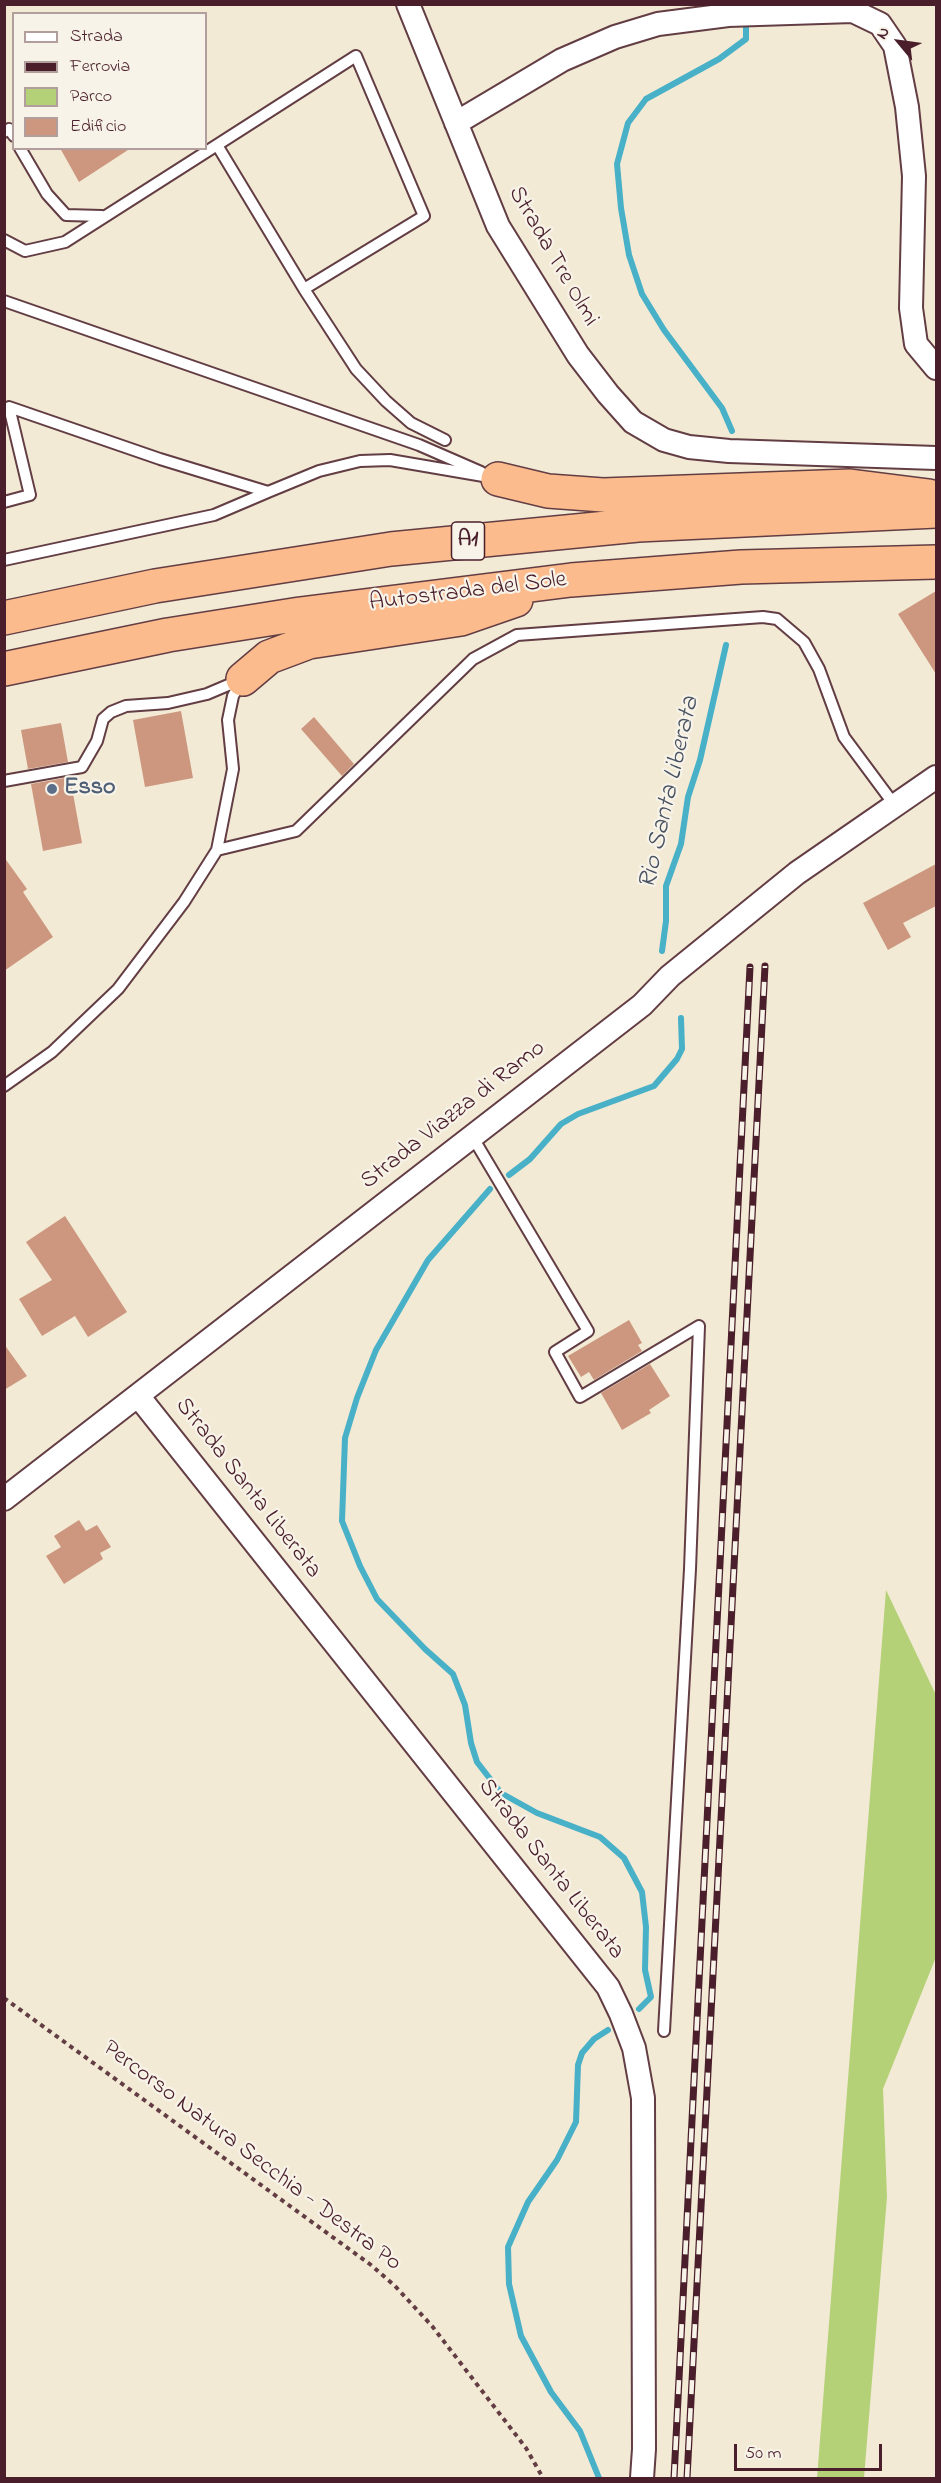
<!DOCTYPE html>
<html>
<head>
<meta charset="utf-8">
<style>
	body { margin:0 }
	#map { position:relative; width:941px; height:2483px; overflow:hidden; background:#f2ead5; font-family:"Indie Flower",sans-serif }
	canvas { display:block }
	.frame { position:absolute; inset:0; border:6px solid #4a1f2b; pointer-events:none }
	.legend { position:absolute; left:12px; top:12px; width:195px; height:138px; box-sizing:border-box; background:#f7f3e8; border:2px solid #b29e9c; margin:0; padding:8px 10px; list-style:none; font-size:18px; color:#4a1f2b }
	.legend li { display:flex; align-items:center; gap:12px; height:30px }
	.legend b { width:30px; border:2px solid #b29e9c }
	.north { position:absolute; left:869px; top:12px; width:60px; height:60px; -webkit-text-stroke:4px #f7f3e8; paint-order:stroke; rotate:299deg; font-size:16px; font-weight:700; line-height:24px; text-align:center; color:#4a1f2b }
	.north::after { content:''; display:block; margin:auto; width:21px; height:27px; background:#4a1f2b; clip-path:polygon(50% 0,100% 100%,50% 72%,0 100%) }
	.scale { position:absolute; left:734px; top:2444px; width:148px; height:27px; box-sizing:border-box; border:3px solid #4a1f2b; border-top:0; padding-left:8px; font-size:18px; line-height:21px; white-space:nowrap; color:#4a1f2b; -webkit-text-stroke:4px #f7f3e8; paint-order:stroke }
</style>
</head>
<body>
<div id="map">
<canvas width="941" height="2483"></canvas>
<div class="frame"></div>
<ul class="legend">
<li><b style="height:8px;background:#fff"></b>Strada</li>
<li><b style="height:8px;background:#4a1f2b"></b>Ferrovia</li>
<li><b style="height:16px;background:#b5d177"></b>Parco</li>
<li><b style="height:16px;background:#cd977f"></b>Edificio</li>
</ul>
<div class="north">N</div>
<div class="scale">50 m</div>
</div>
<script>
const ctx = document.querySelector('canvas').getContext('2d');
ctx.lineJoin = 'round';
function fill(path, color) {
  ctx.fillStyle = color;
  ctx.fill(path, 'evenodd');
}
function shape(rows) {
  const path = new Path2D();
  for (const r of rows) {
    path.moveTo(r[0], r[1]);
    for (let i = 2; i < r.length; i += 2) path.lineTo(r[i], r[i + 1]);
  }
  return path;
}
function strokePath(path, color, width, dash) {
  ctx.strokeStyle = color;
  ctx.lineWidth = width;
  ctx.lineCap = dash ? 'butt' : 'round';
  ctx.setLineDash(dash || []);
  ctx.stroke(path);
}
function label(font, color, halo, rows, align = 'center') {
  ctx.font = font + ' "Indie Flower",sans-serif';
  ctx.lineWidth = 4.5;
  ctx.setLineDash([]);
  ctx.textBaseline = 'middle';
  ctx.strokeStyle = halo;
  ctx.fillStyle = color;
  for (const [text, x, y, turn = 0] of rows) {
    ctx.save();
    ctx.translate(x, y);
    ctx.rotate((+turn || 0) * Math.PI / 180);
    ctx.textAlign = isNaN(turn) ? turn : align;
    if (halo) ctx.strokeText(text, 0, 0);
    ctx.fillText(text, 0, 0);
    ctx.restore();
  }
}
fill(shape([
	[886,1590,936,1695,936,1957,883,2089,887,2197,864,2478,817,2478]
]), '#b5d177');
strokePath(shape([
	[732,431,722,408,664,330,642,294,629,255,621,208,617,164,628,123,646,99,719,59,746,39,746,20],
	[662,951,666,921,666,886,681,844,688,797,700,760,726,645],
	[509,1175,530,1159,561,1124,578,1114,654,1086,677,1059,682,1049,681,1018],
	[490,1189,428,1260,376,1350,357,1398,345,1438,342,1521,360,1566,377,1599,425,1649,453,1674,465,1705,471,1743,477,1762,501,1793,537,1813,600,1837,624,1858,642,1892,646,1927,645,1970,651,1997,639,2009],
	[599,2478,580,2431,551,2392,521,2336,509,2284,508,2247,528,2202,557,2160,576,2122,578,2065,582,2053,594,2039,608,2030]
]), '#48b0c7', 6);
fill(shape([
	[60,148,131,148,79,182],
	[936,591,936,674,898,614],
	[181,711,193,778,145,787,133,720],
	[314,717,354,764,342,776,301,729],
	[61,723,68,762,28,769,21,730],
	[70,777,82,843,43,851,31,784],
	[4,857,27,889,23,892,53,937,4,971],
	[936,864,936,906,903,923,911,937,888,950,863,903],
	[65,1216,127,1312,88,1337,75,1316,42,1336,19,1299,52,1280,26,1242],
	[629,1320,642,1343,638,1345,642,1351,594,1380,589,1372,581,1377,568,1356],
	[4,1344,27,1376,4,1390],
	[650,1364,670,1396,649,1410,651,1413,622,1430,601,1393],
	[79,1520,86,1531,97,1525,111,1547,100,1553,103,1559,64,1584,46,1556,61,1547,54,1536]
]), '#cd977f');
const lane = shape([
	[4,132,9,129,14,136],
	[217,145,356,56,424,216,304,289],
	[20,148,47,194,66,215,102,216],
	[4,240,25,251,65,242,217,145,304,289,356,369,386,401,411,423,445,440],
	[4,301,419,445,481,472],
	[4,502,30,495,9,407,160,459,268,492,319,471,360,461,390,460,495,478],
	[4,560,214,515,268,492],
	[4,781,82,767,97,741,103,719,111,712,126,706,168,703,207,694,240,680],
	[217,850,296,831,473,659,517,635,763,617,777,619,804,642,819,669,844,737,896,807],
	[4,1086,52,1052,118,989,184,902,217,850,233,769,228,720,233,696,242,680],
	[472,1136,588,1331,555,1352,580,1397,699,1326,690,1569,664,2031]
]);
const street = shape([
	[408,4,498,226,578,355,608,394,633,422,664,440,689,447,729,451,936,458],
	[456,123,562,60,615,37,658,24,728,15,853,11,880,24,895,46,907,107,914,176,911,308,916,344,936,368],
	[139,1397,608,1987,621,2014,634,2048,643,2098,644,2449,642,2478],
	[4,1499,642,1005,670,976,797,873,936,777]
]);
const highway = shape([
	[498,479,548,491,603,495,850,486,929,496],
	[4,618,155,586,391,549,638,525,936,511],
	[4,669,168,635,300,614,571,580,741,567,936,562],
	[243,679,269,657,309,642,461,619,516,600]
]);
strokePath(lane, '#633d44', 14);
strokePath(street, '#633d44', 26);
strokePath(highway, '#633d44', 36);
strokePath(shape([
	[4,1998,371,2265,395,2286,432,2326,526,2448,543,2478]
]), '#633d44', 4, [4.5, 4.5]);
strokePath(lane, '#fff', 10);
strokePath(street, '#fff', 22);
strokePath(highway, '#fbbb8d', 33);
const rail = shape([
	[674,2478,750,967],
	[687,2478,765,966]
]);
strokePath(rail, '#4a1f2b', 7);
strokePath(rail, '#f7f3e8', 4.5, [14]);
for (const [x, y, r, color] of [
	[52,789,6,"#5c6f8a"]
]) {
  const dot = new Path2D();
  dot.arc(x, y, r, 0, 2 * Math.PI);
  ctx.fillStyle = color;
  ctx.fill(dot);
  strokePath(dot, '#f7f3e8', 2);
}
for (const [x, y, w] of [
	[468,541,33]
]) {
  const box = new Path2D();
  box.roundRect(x - w / 2, y - 19, w, 38, 4.5);
  ctx.fillStyle = '#f7f3e8';
  ctx.fill(box);
  strokePath(box, '#4a1f2b', 1.5);
}
label('bold 22px', '#4a1f2b', null, [
	["A1",468,541]
]);
label('24px', '#4a1f2b', '#f7f3e8', [
	["Strada Tre Olmi",552,257,60],
	["Autostrada del Sole",468,593,-7],
	["Strada Viazza di Ramo",454,1116,-38],
	["Strada Santa Liberata",247,1489,52],
	["Strada Santa Liberata",550,1870,52],
	["Percorso Natura Secchia - Destra Po",251,2157,37]
]);
label('bold 24px', '#4e5e75', '#f7f3e8', [
	["Esso",64,789]
], 'left');
label('italic 26px', '#495262', '#f7f3e8', [
	["Rio Santa Liberata",671,793,-77]
]);
</script>
</body>
</html>
